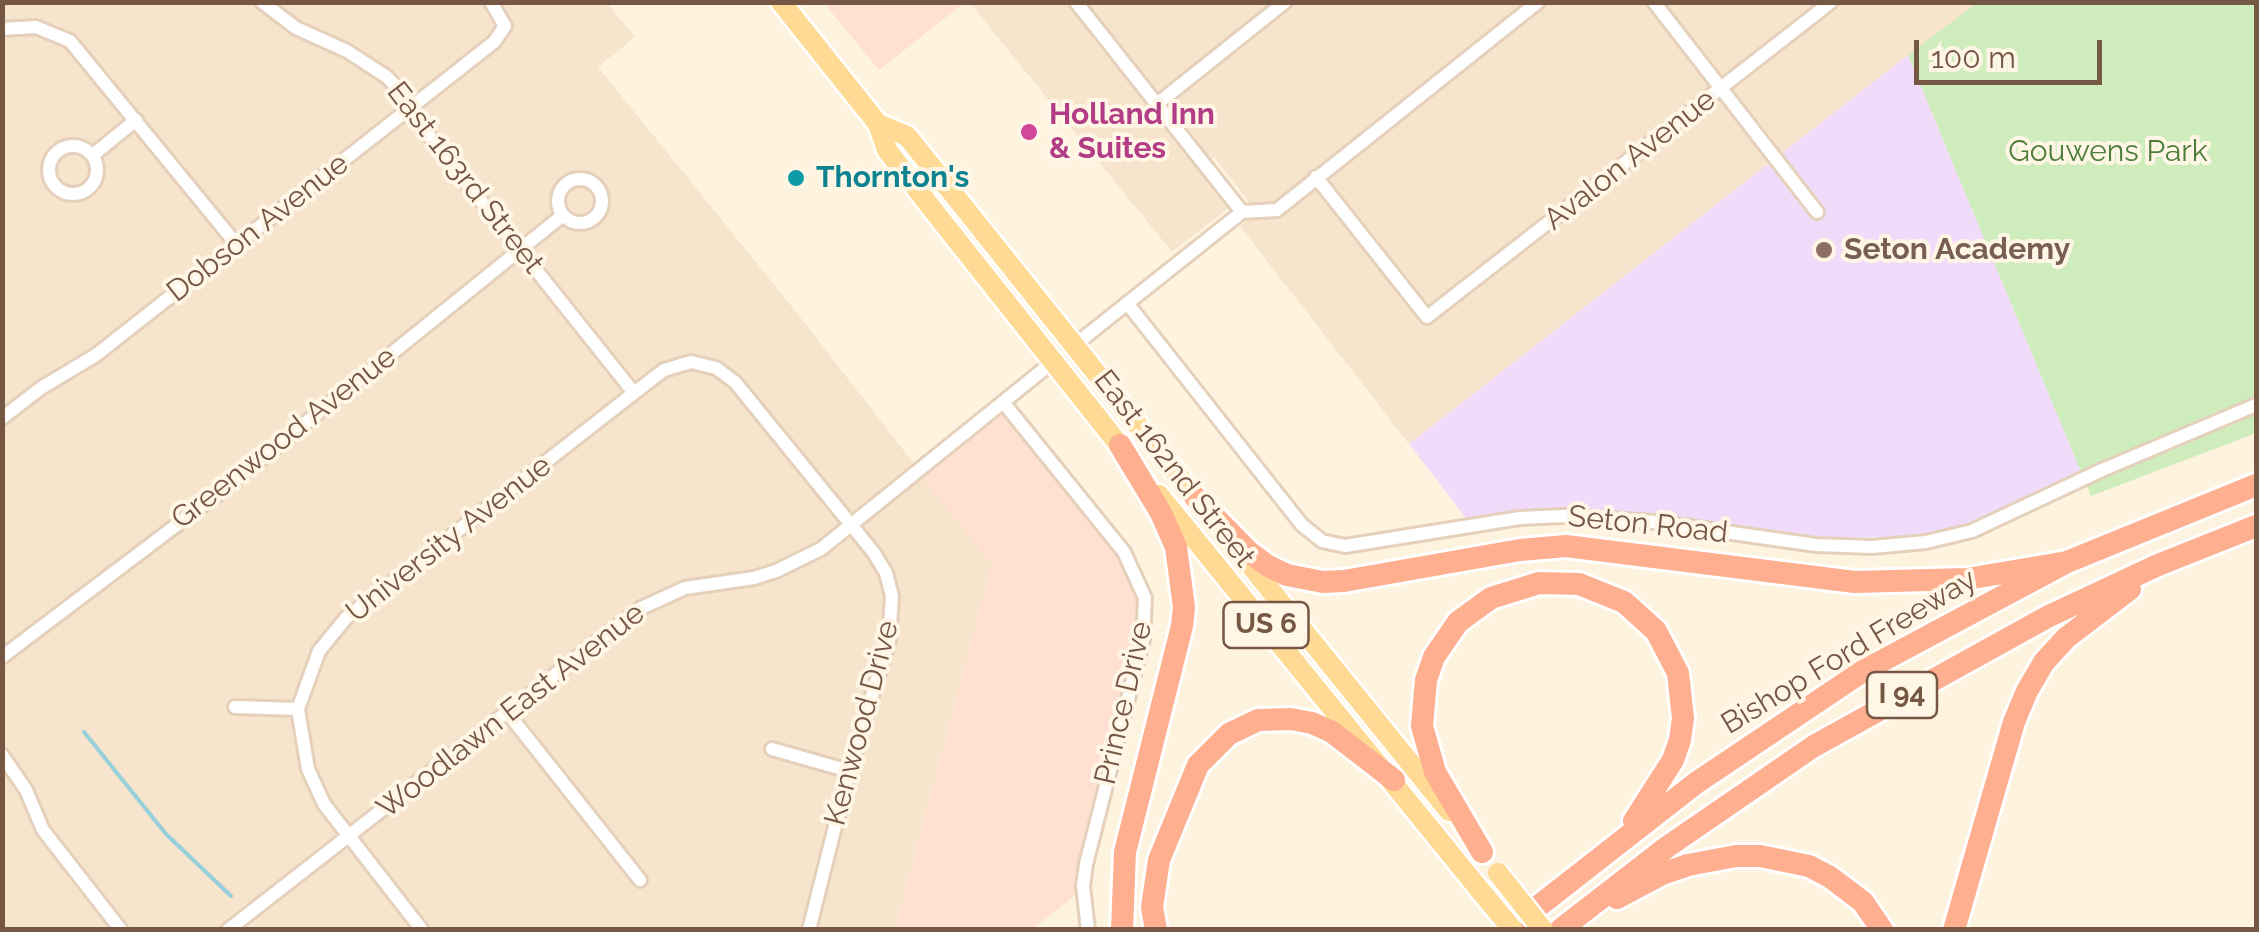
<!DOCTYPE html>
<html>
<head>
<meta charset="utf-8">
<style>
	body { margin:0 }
	#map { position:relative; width:2259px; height:932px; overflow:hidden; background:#fef3de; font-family:Raleway,sans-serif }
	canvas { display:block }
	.frame { position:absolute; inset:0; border:5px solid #765744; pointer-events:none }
	.scale { position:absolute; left:1914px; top:40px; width:188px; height:45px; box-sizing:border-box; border:5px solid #765744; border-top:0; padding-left:12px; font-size:30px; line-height:35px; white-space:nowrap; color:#765744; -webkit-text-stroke:8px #fff6e6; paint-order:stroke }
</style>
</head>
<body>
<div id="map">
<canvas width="2259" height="932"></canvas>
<div class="frame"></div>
<div class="scale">100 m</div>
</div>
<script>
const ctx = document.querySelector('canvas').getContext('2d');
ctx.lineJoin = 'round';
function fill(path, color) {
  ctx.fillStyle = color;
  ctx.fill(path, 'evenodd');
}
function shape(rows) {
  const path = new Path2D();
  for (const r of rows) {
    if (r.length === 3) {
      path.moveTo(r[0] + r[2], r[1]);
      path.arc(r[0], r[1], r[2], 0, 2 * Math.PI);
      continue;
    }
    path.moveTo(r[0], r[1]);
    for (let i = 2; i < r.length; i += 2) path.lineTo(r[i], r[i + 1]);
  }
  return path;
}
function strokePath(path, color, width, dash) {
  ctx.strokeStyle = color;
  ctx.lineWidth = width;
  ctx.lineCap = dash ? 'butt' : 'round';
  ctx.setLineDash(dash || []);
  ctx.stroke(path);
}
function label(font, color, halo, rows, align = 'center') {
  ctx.font = font + ' Raleway,sans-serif';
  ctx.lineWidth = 8;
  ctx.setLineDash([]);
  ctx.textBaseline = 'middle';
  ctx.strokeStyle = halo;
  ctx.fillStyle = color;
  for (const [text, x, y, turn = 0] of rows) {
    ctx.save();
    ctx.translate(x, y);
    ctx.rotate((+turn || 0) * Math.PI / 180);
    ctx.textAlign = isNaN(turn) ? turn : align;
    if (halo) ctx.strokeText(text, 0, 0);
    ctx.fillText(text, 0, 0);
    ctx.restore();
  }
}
fill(shape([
	[2,3,607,3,635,37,598,67,793,308,992,564,895,929,3,929],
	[970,3,1977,3,1409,444,1240,226,1249,219,1247,199,1214,157,1201,167,1227,202,1227,209,1172,252]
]), '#f6e4cc');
fill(shape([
	[824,3,964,3,879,70],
	[1000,410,1121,560,1139,599,1136,650,1080,858,1077,894,1032,929,895,930,992,564,919,474]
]), '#ffe0d1');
fill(shape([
	[1908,55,2081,472,1969,523,1911,537,1812,538,1632,513,1580,510,1541,509,1466,518,1409,444]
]), '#f0dbfa');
fill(shape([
	[1977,3,2256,3,2256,433,2091,496,1908,55]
]), '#ceecbc');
strokePath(shape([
	[84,732,166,834,231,896]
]), '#97cfdb', 4);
const street = shape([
	[262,2,296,28,347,51,387,77,400,91,423,128,634,393],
	[1076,2,1242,212],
	[1654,2,1817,212],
	[2,29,36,27,70,41,237,245],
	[1157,104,1285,2],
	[73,170,24],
	[93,155,136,120],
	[1316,177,1427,317,1831,2],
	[580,201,22],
	[1127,303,1302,525,1322,541,1345,546,1520,518,1563,516,1655,522,1816,545,1872,547,1926,542,1972,531,2102,470,2256,405],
	[1076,344,1242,212,1277,210,1538,2],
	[1003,402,1124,552,1145,598,1143,640,1086,864,1083,886,1088,930],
	[2,418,41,388,96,355,494,42,505,26,491,2],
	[2,657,219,493,563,215],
	[235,707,298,709],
	[507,712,640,880],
	[772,749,849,771],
	[2,755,26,790,43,830,121,930],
	[228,930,639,609,685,588,754,578,776,571,821,549,1054,361],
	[422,930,324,804,308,769,298,709,319,651,346,618,634,393,664,370,691,362,716,368,735,382,874,553,886,573,892,596,889,640,849,771,809,930]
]);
const primary = shape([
	[781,2,878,124,887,150,933,210,1128,456],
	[878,124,907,136,1204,508],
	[1159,495,1479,889],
	[1238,550,1449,811]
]);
const highway = shape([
	[1120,445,1161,513,1176,547,1184,607,1182,626,1125,852,1122,930],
	[1195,497,1248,551,1268,566,1287,575,1323,582,1344,581,1520,550,1566,546,1855,582,1967,579,2067,562],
	[1482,852,1435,772,1422,726,1426,680,1434,657,1458,622,1491,598,1539,583,1579,584,1624,602,1656,631,1678,673,1683,718,1680,740,1673,760,1634,821],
	[1617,898,1662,874,1688,865,1736,856,1760,856,1809,866,1830,877,1863,902,1882,930],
	[1156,930,1152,907,1159,860,1198,765,1229,734,1258,720,1291,719,1312,723,1332,732,1394,780],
	[1508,930,1696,783,1863,671,2067,562,2256,485],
	[1560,930,1667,847,1814,746,2049,616,2158,565,2256,526],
	[1954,930,2014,722,2027,691,2044,662,2066,638,2130,589]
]);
strokePath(street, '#e5d0bc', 18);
strokePath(primary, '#fff', 25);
strokePath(highway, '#fff', 28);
strokePath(street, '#fff', 12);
strokePath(primary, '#ffda94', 20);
strokePath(highway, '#feaf8f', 22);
const primaryBridge = shape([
	[1498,873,1543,930],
	[1479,889,1513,930]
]);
strokePath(primaryBridge, '#fff', 25, []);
strokePath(primaryBridge, '#ffda94', 20);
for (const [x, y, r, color] of [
	[1029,132,10,"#d1479c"],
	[796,178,10,"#0f9aa8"],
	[1824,250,10,"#8d6e63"]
]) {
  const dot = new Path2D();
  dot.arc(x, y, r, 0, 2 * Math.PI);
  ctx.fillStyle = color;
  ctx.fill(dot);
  strokePath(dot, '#fff6e6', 4);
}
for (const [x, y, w] of [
	[1266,625,85],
	[1902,695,70]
]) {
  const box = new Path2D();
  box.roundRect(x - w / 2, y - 23, w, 46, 8);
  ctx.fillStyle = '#fff6e6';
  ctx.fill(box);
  strokePath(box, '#765744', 2.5);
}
label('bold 28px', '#765744', null, [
	["US 6",1266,625],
	["I 94",1902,695]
]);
label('bold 30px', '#b23c85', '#fff6e6', [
	["Holland Inn",1049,115],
	["& Suites",1049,149]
], 'left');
label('30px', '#4c7d3b', '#fff6e6', [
	["Gouwens Park",2108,152]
]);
label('30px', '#765744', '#fff6e6', [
	["Avalon Avenue",1630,160,-38],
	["East 163rd Street",465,178,52],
	["Dobson Avenue",258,228,-38],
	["Greenwood Avenue",284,438,-38],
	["East 162nd Street",1174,469,52],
	["Seton Road",1648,525,6],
	["University Avenue",449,539,-38],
	["Bishop Ford Freeway",1849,652,-31],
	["Prince Drive",1124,703,-77],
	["Woodlawn East Avenue",511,711,-38],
	["Kenwood Drive",862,723,-75]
]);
label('bold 30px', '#0d838f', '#fff6e6', [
	["Thornton's",816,178]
], 'left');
label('bold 30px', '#785e54', '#fff6e6', [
	["Seton Academy",1844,250]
], 'left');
</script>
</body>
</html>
